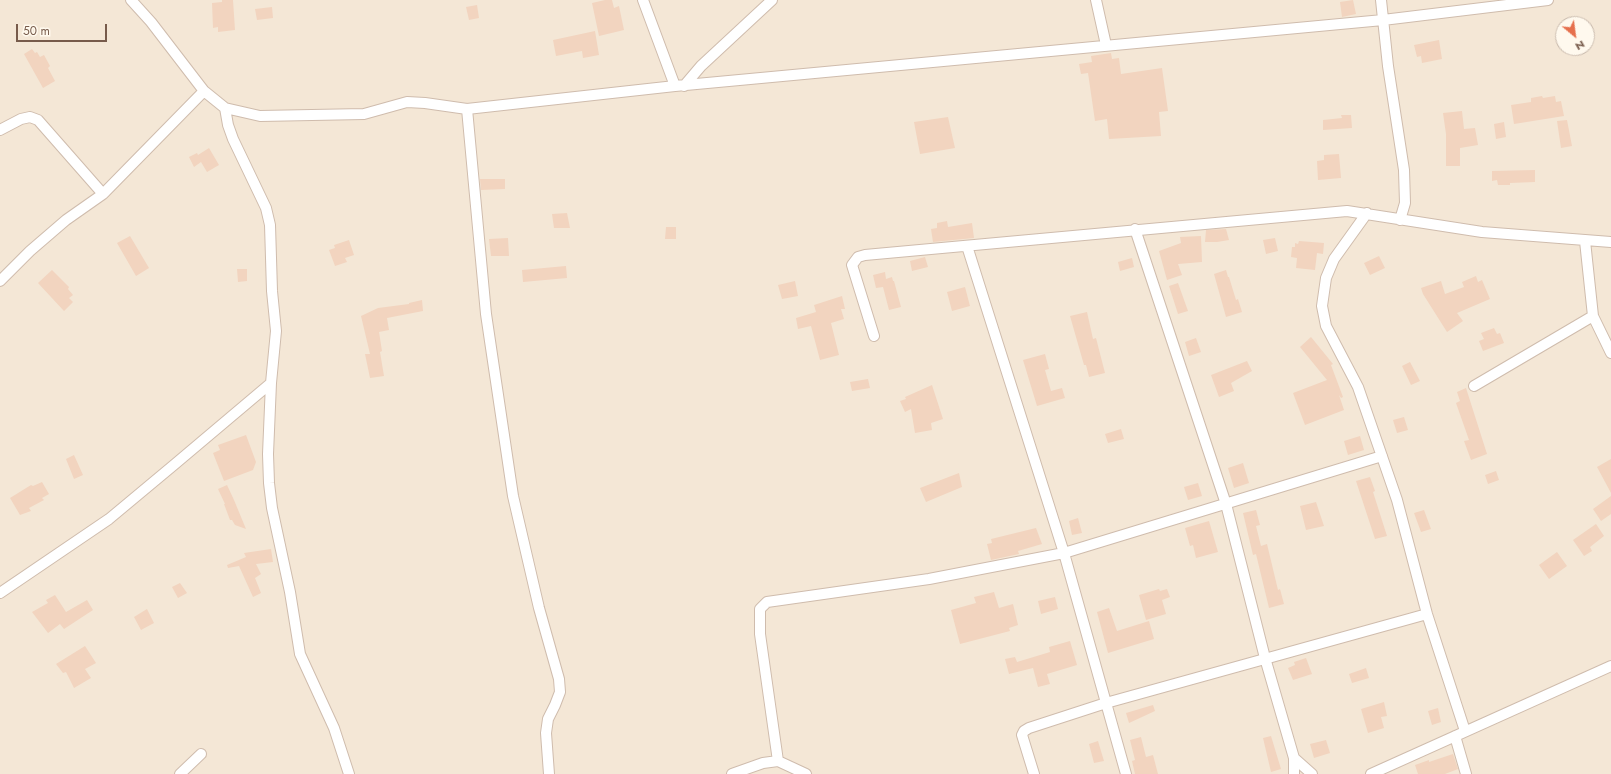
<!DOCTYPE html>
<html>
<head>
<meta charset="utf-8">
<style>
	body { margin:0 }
	#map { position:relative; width:1611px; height:774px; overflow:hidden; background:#fdf5e8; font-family:Jost,sans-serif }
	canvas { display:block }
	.north { position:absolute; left:1555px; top:16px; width:40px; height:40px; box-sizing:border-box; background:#fff9ee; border:1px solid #c9baad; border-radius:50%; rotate:151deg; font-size:11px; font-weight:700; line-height:16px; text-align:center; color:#775b4b }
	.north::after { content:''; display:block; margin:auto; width:14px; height:18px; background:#e6704d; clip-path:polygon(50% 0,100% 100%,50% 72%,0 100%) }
	.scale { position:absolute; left:16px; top:24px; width:91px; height:18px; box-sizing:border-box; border:2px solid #775b4b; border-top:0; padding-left:5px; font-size:12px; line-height:14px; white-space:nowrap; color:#775b4b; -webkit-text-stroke:3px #fff9ee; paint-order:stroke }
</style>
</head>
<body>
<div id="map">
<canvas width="1611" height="774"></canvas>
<div class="north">N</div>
<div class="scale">50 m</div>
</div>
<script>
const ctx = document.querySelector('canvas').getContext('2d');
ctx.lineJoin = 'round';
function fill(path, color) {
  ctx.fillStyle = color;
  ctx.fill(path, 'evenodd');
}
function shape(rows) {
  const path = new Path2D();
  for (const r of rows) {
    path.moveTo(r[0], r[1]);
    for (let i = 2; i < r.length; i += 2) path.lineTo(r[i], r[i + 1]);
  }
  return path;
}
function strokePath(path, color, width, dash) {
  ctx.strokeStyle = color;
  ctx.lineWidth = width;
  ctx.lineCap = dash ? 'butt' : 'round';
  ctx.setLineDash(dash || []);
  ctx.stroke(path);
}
fill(shape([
	[0,0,1611,0,1611,774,0,774],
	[1563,24,1587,24,1587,48,1563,48]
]), '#f4e7d6');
fill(shape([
	[222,0,233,0,235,30,218,32,218,27,213,28,212,3,222,2],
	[605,0,612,0,614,8,619,6,624,30,599,36,592,3],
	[1353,0,1356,14,1342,17,1340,2],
	[477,5,479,18,469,20,466,7],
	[272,7,273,18,257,20,255,9],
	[595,31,599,55,583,58,582,51,556,56,553,40],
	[1439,40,1442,59,1422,63,1421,56,1417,57,1414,45],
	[32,49,35,53,37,52,40,57,44,55,50,66,48,68,55,81,43,88,24,54],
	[1111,53,1112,59,1119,58,1121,74,1162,68,1168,111,1159,112,1161,136,1109,139,1107,119,1095,121,1088,73,1081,74,1079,64,1092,62,1091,56],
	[1542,96,1543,98,1555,96,1556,102,1561,101,1564,116,1514,124,1511,105,1531,102,1531,98],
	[1462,111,1464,129,1475,128,1478,145,1460,148,1460,166,1446,166,1446,134,1443,113],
	[1341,115,1351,115,1352,128,1323,130,1323,120,1342,118],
	[948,117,955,148,920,154,914,122],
	[1567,120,1572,146,1561,148,1557,121],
	[1504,122,1506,137,1496,139,1494,124],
	[209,148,219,165,207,172,201,162,194,167,189,157,197,153,198,155],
	[1339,154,1341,178,1318,180,1317,161,1324,160,1324,155],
	[1535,170,1535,182,1510,183,1510,185,1498,185,1497,180,1492,181,1492,171],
	[480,179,505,179,505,189,481,190],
	[567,213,570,228,554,228,552,214],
	[947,221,948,227,972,223,974,238,933,242,931,229,937,228,937,223],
	[666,227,676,227,676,239,665,239],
	[1226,229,1229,240,1217,242,1205,242,1206,230],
	[130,236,149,268,136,276,117,243],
	[1201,236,1202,262,1178,264,1182,275,1167,280,1159,251,1181,243,1180,237],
	[508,238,509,256,491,256,489,239],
	[1275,238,1278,251,1266,254,1263,240],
	[349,240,354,255,345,258,347,262,335,266,329,250,335,248,334,245],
	[1299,241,1324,243,1323,254,1317,253,1315,270,1296,268,1297,258,1291,257,1292,247,1295,247,1295,243,1298,244],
	[1379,256,1385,268,1370,275,1364,263],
	[925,257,928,267,912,271,910,261],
	[1132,258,1134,267,1120,271,1118,262],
	[566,266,567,278,523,282,522,270],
	[237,269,247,269,247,281,238,282],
	[52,270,69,287,68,289,73,295,69,298,73,302,64,311,38,283],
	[1226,270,1228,277,1229,277,1236,300,1238,299,1242,312,1226,317,1214,274],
	[885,272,886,279,892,277,893,281,894,281,901,307,889,310,883,287,876,288,873,275],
	[1476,276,1478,282,1482,280,1490,299,1457,313,1463,321,1447,332,1423,294,1421,288,1441,281,1445,294,1464,287,1462,282],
	[795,281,798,296,782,299,778,285],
	[1178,283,1188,311,1178,314,1169,286],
	[965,287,970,306,952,311,947,292],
	[842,296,845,309,841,309,844,319,831,323,839,355,820,360,811,326,798,329,796,318,816,312,814,305],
	[422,300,423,311,387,318,389,330,379,332,382,351,380,352,384,376,370,378,365,354,370,354,361,316,378,308,409,304,409,303],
	[1087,312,1093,339,1096,338,1105,373,1089,377,1086,365,1084,365,1070,316],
	[1494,328,1497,334,1500,333,1504,343,1483,351,1479,341,1484,339,1481,333],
	[1311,337,1333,364,1331,365,1343,397,1341,398,1339,395,1344,410,1305,425,1293,393,1327,380,1300,347],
	[1196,338,1201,352,1189,356,1185,342],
	[1045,354,1049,369,1045,370,1051,391,1062,388,1065,398,1037,406,1023,360],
	[1247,361,1252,371,1231,383,1234,391,1219,397,1211,375],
	[1410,362,1420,381,1411,385,1402,366],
	[868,379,870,388,852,391,850,382],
	[932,385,943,419,931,423,932,430,915,433,911,409,905,412,900,401,906,399,905,397],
	[1466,388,1487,454,1471,460,1464,441,1469,440,1456,403,1460,401,1457,392],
	[1404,417,1408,430,1397,433,1393,420],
	[1121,429,1124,439,1108,443,1105,434],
	[246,435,256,462,253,470,224,481,213,453,220,450,218,445],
	[1360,436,1364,450,1348,455,1344,441],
	[74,455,83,475,74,479,66,459],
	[1611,459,1611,493,1597,467],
	[1243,463,1249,483,1234,488,1228,468],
	[1496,471,1499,480,1488,484,1485,475],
	[959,473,962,487,926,502,920,488],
	[1370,477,1375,491,1373,492,1387,536,1375,539,1356,481],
	[42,482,49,494,42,498,44,500,29,508,31,511,20,515,10,498,31,485,33,486],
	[1198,483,1202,496,1188,500,1184,487],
	[227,485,234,500,246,529,235,525,232,520,230,520,224,504,225,504,218,489],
	[1611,496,1611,514,1601,521,1593,509],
	[1316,502,1324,526,1306,530,1300,506],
	[1256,510,1260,525,1256,526,1261,546,1267,544,1278,590,1280,589,1284,604,1269,608,1256,554,1253,555,1243,513],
	[1424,510,1431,529,1421,532,1414,513],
	[1078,518,1082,533,1072,535,1069,521],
	[1209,521,1218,552,1196,558,1193,545,1190,546,1185,528],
	[1596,524,1604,536,1590,547,1592,551,1584,556,1573,540],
	[1036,528,1042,544,1018,551,1019,554,991,560,987,544,992,543,991,539],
	[271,549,273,562,256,564,261,574,255,578,261,593,253,597,239,566,228,568,227,565,246,557,244,553],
	[1557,552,1567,566,1549,579,1539,565],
	[180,583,187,593,178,598,172,587],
	[1159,589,1160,591,1167,589,1170,597,1162,600,1166,614,1146,620,1139,595],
	[994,592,999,608,1013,604,1018,625,1009,628,1010,631,960,644,951,610,976,603,974,597],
	[55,595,66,612,87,600,93,610,64,629,60,624,48,633,32,612,48,603,46,600],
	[1055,597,1058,609,1041,614,1038,601],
	[1109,608,1117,631,1149,621,1154,639,1108,653,1097,612],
	[147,609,154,623,141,630,134,617],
	[1070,641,1077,665,1047,674,1050,684,1038,687,1033,668,1009,674,1005,659,1015,657,1017,662,1050,652,1049,647],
	[85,646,96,663,85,669,91,678,74,688,66,672,63,673,56,664],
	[1306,658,1312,674,1293,680,1288,668,1295,665,1294,662],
	[1366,668,1369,678,1352,683,1349,674],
	[1384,702,1387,716,1381,717,1384,728,1368,733,1361,709],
	[1153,705,1155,711,1129,723,1126,713],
	[1438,708,1441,722,1432,725,1428,711],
	[1271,736,1281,769,1271,772,1263,738],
	[1141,737,1146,757,1153,755,1158,774,1135,774,1132,761,1135,760,1130,740],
	[1326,740,1330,753,1314,758,1310,744],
	[1098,741,1104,761,1094,763,1089,744],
	[1453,754,1458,769,1445,774,1418,774,1415,765,1429,760,1429,762]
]), '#f2d4bf');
const minor = shape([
	[131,0,151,22,204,91,225,108,260,116,364,114,407,102,425,103,467,109,675,86,1383,20,1548,0],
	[643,0,675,86],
	[1096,0,1106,45],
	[1381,0,1388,66,1404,170,1405,203,1400,220],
	[684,86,701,66,772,0],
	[225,108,228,125,233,139,266,208,270,225,272,291,276,331,271,383,268,454,269,483,272,508,290,592,300,654,334,728,349,774],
	[467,109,486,314,513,496,539,608,559,679,560,692,555,705,548,719,546,733,549,774],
	[0,130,21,119,30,117,38,120,103,194],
	[1367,213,1334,259,1326,278,1322,306,1326,326,1358,387,1397,500,1427,614,1465,731],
	[1135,229,1226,504,1265,658,1294,758,1294,774],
	[967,246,1064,553,1126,774],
	[0,281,30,251,66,220,103,194,204,91],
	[1593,316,1611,353],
	[874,336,852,265,858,257,865,255,1347,211,1482,232,1611,242],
	[1474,386,1593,316,1585,241],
	[0,593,109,519,175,464,271,383],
	[1455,736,1466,774],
	[1294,758,1312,774],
	[778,761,760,634,760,609,767,602,929,579,1064,553,1382,456],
	[180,774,201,754],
	[732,774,763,763,778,761,806,774],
	[1034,774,1022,735,1024,731,1029,728,1106,703,1427,614],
	[1371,774,1611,666]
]);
strokePath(minor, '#cfbcad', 12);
strokePath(minor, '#fff', 10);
</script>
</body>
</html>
